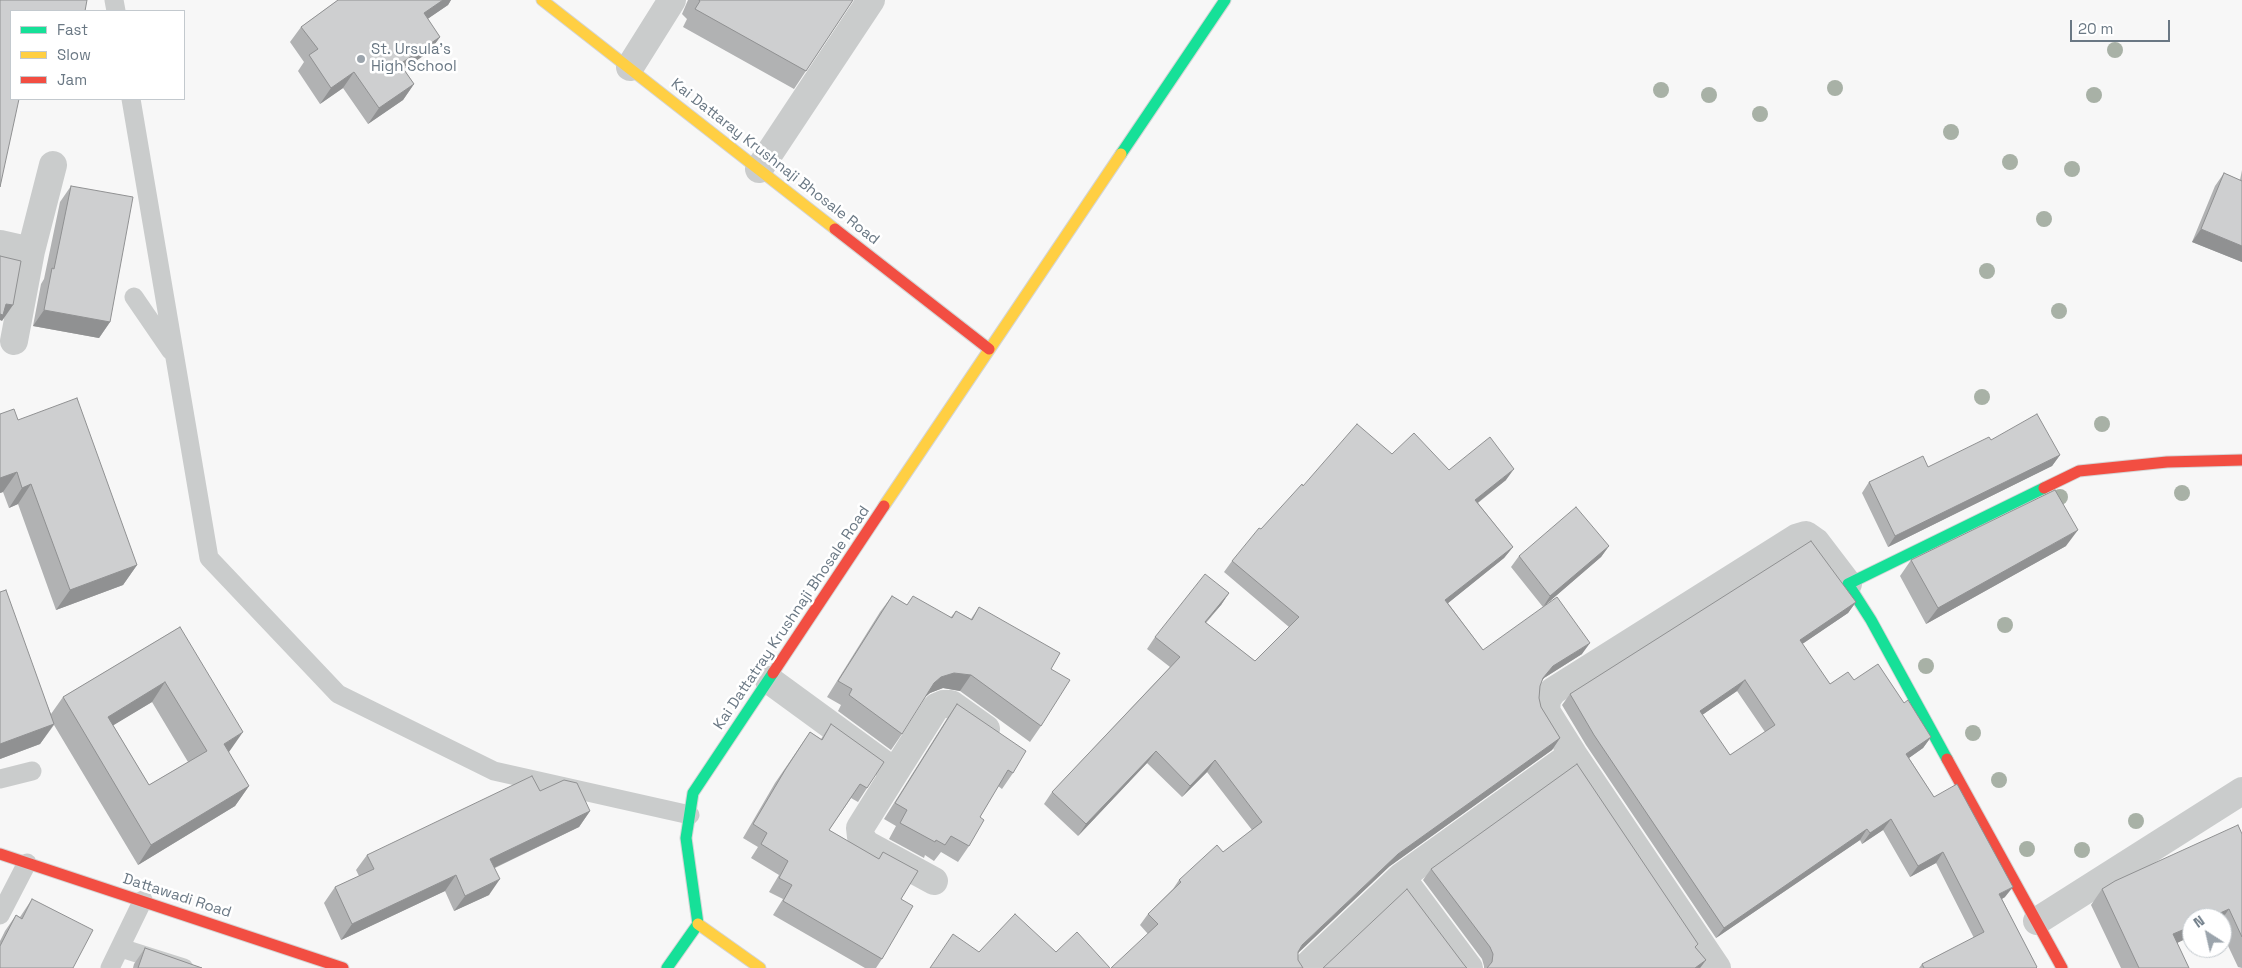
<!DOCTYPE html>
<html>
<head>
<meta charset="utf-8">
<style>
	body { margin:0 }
	#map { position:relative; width:2242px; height:968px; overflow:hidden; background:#f7f7f7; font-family:"Space Grotesk",sans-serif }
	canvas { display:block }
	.legend { position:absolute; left:10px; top:10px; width:175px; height:90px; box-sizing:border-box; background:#fff; border:1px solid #c3c9ce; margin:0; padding:6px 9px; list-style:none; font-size:15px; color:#6a7884 }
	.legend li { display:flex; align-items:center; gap:10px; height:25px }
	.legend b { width:25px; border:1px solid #c3c9ce }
	.north { position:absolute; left:2182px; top:908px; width:50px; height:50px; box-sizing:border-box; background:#fff; border:1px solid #c3c9ce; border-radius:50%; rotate:325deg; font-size:14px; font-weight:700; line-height:20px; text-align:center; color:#6a7884 }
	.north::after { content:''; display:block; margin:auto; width:18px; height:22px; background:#9ba4ac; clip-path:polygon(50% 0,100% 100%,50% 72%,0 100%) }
	.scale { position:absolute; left:2070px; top:20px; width:100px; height:22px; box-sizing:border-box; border:2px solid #6a7884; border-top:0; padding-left:6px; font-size:15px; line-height:18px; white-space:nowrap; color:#6a7884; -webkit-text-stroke:4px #fff; paint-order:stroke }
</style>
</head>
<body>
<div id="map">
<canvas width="2242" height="968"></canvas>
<ul class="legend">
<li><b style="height:6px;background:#16e098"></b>Fast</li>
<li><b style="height:6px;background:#ffcf43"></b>Slow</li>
<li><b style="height:6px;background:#f24e42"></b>Jam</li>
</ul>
<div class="north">N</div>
<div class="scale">20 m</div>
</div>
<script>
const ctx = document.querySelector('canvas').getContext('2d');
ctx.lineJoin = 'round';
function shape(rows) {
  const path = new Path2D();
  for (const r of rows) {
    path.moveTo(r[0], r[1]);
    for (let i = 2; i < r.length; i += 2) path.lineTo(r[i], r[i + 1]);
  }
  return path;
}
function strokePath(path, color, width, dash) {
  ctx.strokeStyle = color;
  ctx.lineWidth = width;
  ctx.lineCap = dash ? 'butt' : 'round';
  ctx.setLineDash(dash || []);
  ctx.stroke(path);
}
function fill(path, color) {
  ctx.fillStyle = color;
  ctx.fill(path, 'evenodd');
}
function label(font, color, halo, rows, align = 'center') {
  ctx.font = font + ' "Space Grotesk",sans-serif';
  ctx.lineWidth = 5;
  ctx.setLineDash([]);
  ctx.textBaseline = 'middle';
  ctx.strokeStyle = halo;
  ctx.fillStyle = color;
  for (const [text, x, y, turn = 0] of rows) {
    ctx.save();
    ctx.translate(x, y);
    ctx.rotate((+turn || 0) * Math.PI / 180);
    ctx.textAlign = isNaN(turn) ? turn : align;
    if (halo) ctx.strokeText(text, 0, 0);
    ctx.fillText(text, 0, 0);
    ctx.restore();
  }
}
const fast = shape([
	[1121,154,1225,0],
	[1947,759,1871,620,1848,584,2044,488],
	[698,924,686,838,693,793,773,673],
	[667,968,698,924]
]);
const slow = shape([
	[542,0,835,229],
	[884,506,1121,154],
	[698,924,760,968]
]);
const jam = shape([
	[835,229,989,349],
	[2044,488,2079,471,2167,462,2242,460],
	[773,673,884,506],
	[1947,759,2062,968],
	[0,854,343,968]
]);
strokePath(fast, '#d4d5d5', 13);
strokePath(slow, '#d4d5d5', 13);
strokePath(jam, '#d4d5d5', 13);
strokePath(shape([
	[114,0,116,11],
	[131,99,209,558,338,694,494,771,690,815],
	[134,297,171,351],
	[0,779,32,771],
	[0,915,27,863],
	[121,948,184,968],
	[110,968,143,900]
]), '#cacccc', 19);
strokePath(shape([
	[630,67,672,0],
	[759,169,871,0],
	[0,244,31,251,53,165],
	[14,341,31,251],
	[769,680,895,772,936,707,943,704,951,704,986,729],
	[1573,754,1546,711,1547,699,1553,691,1796,538,1806,535,1816,542,1848,584],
	[895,772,860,828,861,837,866,844,934,881],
	[1401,877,1573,754,1717,968],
	[2037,921,2242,791],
	[1305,968,1401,877,1469,968]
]), '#cacccc', 28);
strokePath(fast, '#16e098', 11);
strokePath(slow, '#ffcf43', 11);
strokePath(jam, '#f24e42', 11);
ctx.fillStyle = '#a8b1a6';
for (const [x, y] of [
	[2115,50],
	[1835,88],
	[1661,90],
	[1709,95],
	[2094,95],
	[1760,114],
	[1951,132],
	[2010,162],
	[2072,169],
	[2044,219],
	[1987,271],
	[2059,311],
	[1982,397],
	[2102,424],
	[2182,493],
	[2060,497],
	[2005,625],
	[1926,666],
	[1973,733],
	[1999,780],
	[2136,821],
	[2027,849],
	[2082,850]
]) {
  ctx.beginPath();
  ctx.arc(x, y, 8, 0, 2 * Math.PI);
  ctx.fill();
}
fill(shape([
	[338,0,451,0,448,5,427,19,440,37,429,52,404,69,414,84,403,100,368,124,343,88,320,104,298,71,304,62,290,42,301,27],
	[688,0,853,0,794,89,683,27,687,19,682,14],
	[2242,170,2242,262,2192,242,2215,186,2224,173,2240,180],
	[71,186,110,322,99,338,33,326,41,284,44,279,60,202],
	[0,414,18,420,137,565,123,585,56,610,18,504,9,508,3,492,0,493],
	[1991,440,2060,455,2052,466,1888,547,1862,493,1869,482,1928,467],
	[1392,454,1449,470,1506,480,1478,503,1513,547,1504,558,1448,603,1483,650,1582,654,1544,678,1541,682,1540,686,1539,698,1541,707,1560,738,1552,750,1390,866,1148,934,1140,925,1148,914,1173,889,1179,880,1223,852,1252,830,1207,772,1182,797,1147,763,1078,836,1044,804,1052,792,1170,667,1147,649,1155,637,1229,593,1221,605,1206,623,1255,661,1289,627,1224,572,1232,561,1261,529,1303,486],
	[1609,546,1601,557,1543,607,1511,567,1519,556],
	[2066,546,1926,624,1900,576,1911,560],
	[0,592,51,714,63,697,180,627,229,753,249,786,235,806,138,865,54,725,40,744,0,759],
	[152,702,188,762,149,785,113,725],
	[892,596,907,605,951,617,956,611,971,619,979,607,1051,669,1041,726,1030,742,960,691,943,688,930,693,925,697,902,734,891,750,838,711,841,705,827,697,880,612],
	[1856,602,1848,613,1802,644,1830,684,1854,680,1904,703,1931,737,1923,748,1909,758,1934,797,2005,897,2002,899,2037,968,1919,968,1922,964,1974,938,1936,863,1910,877,1883,830,1862,844,1860,840,1716,938,1586,745,1562,705,1570,694],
	[1737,691,1765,732,1730,755,1702,715],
	[957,704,1013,773,1002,789,998,786,980,817,969,846,958,862,941,852,934,861,925,855,924,858,889,839,896,826,884,819,946,720],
	[831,724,867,788,858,802,851,798,829,830,879,859,883,852,901,899,882,959,876,968,865,968,773,915,783,899,769,892,779,875,751,858,758,847,743,838,775,783,810,732,821,739],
	[540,791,590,811,579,827,495,868,489,895,454,911,445,891,341,940,324,903,335,887,359,876,356,870,367,855],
	[2242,834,2242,968,2238,967,2222,933,2222,918,2177,943,2189,968,2121,968,2091,905,2102,889],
	[1431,869,1696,948,1706,960,1700,968,1484,968,1484,966,1482,959,1423,880],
	[32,899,0,968,0,941,5,931,16,915,20,917],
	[145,948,202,968,133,968,134,964]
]), '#b1b2b3');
fill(shape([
	[443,0,451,0,448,5,413,29,424,13],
	[440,37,429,52,389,79,400,64],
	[354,72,343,88,320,104,331,88],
	[414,84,403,100,368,124,379,108],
	[2201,229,2242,246,2242,262,2192,242],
	[6,304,13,305,2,321,0,320,0,312],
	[44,310,110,322,99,338,33,326],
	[2060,455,2052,466,1888,547,1895,536],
	[1514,469,1506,480,1467,511,1475,500],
	[17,472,3,492,0,493,0,478],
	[31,484,18,504,9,508,22,488],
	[2078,530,2066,546,1926,624,1938,608],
	[1609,546,1601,557,1543,607,1550,596],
	[1513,547,1504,558,1437,612,1445,600],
	[137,565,123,585,56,610,70,590],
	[1229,593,1221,605,1196,633,1205,622],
	[1856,602,1848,613,1792,651,1800,640],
	[1590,643,1582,654,1544,678,1534,690,1543,678,1553,666],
	[954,673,971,675,960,691,943,688,930,693,923,699,934,683,941,677],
	[1745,680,1737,691,1692,722,1700,711],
	[165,682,152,702,94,737,108,717],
	[54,724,40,744,0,759,0,744],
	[243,732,229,752,210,764,224,744],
	[1931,737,1923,748,1899,765,1906,754],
	[1560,738,1552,750,1390,866,1294,957,1302,945,1398,854],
	[1156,751,1147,763,1078,836,1086,824],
	[1215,760,1207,772,1182,797,1190,786],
	[249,786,235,806,138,865,151,845],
	[590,811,579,827,479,875,490,859],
	[1891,819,1883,830,1862,844,1870,833],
	[1867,829,1860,840,1716,938,1724,928],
	[1943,852,1936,863,1910,877,1918,866],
	[456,875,445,891,341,940,352,924],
	[500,879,489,895,454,911,465,896],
	[2013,887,2005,897,1991,905,1999,894],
	[2229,909,2222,919,2222,918,2209,918],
	[2192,926,2192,936,2162,950,2173,934],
	[1706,960,1700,968,1695,968]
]), '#909192');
const building = shape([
	[0,0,87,0,85,11,11,11,11,99,19,99,0,187,0,0],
	[338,0,443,0,424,13,440,37,400,64,414,84,379,108,354,72,331,88,309,55,318,49,301,27,338,0],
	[699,0,853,0,806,71,695,9,700,1,699,0],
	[2224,173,2242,181,2242,246,2201,229,2224,173],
	[71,186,133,197,110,322,44,310,52,268,54,269,71,186],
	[0,256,21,261,13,305,6,304,3,315,0,314,0,256],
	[77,398,137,565,70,590,31,484,22,488,17,472,0,478,0,414,14,409,18,420,77,398],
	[2037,414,2060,455,1895,536,1869,482,1923,456,1928,467,1989,437,1991,440,2037,414],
	[1357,424,1392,454,1414,433,1449,470,1490,437,1514,469,1475,500,1513,547,1445,600,1483,650,1557,597,1590,643,1553,666,1543,678,1540,686,1539,698,1541,707,1560,738,1398,854,1302,945,1298,952,1298,960,1303,968,1111,968,1158,924,1148,914,1181,882,1179,880,1217,845,1223,852,1262,822,1215,760,1190,786,1156,751,1086,824,1052,792,1180,657,1155,637,1205,574,1229,593,1205,622,1255,661,1299,617,1232,561,1259,528,1261,529,1302,484,1303,486,1357,424],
	[2055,490,2078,530,1938,608,1911,560,2055,490],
	[1576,507,1609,546,1550,596,1519,556,1576,507],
	[1811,541,1856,602,1800,640,1830,684,1848,672,1854,680,1878,664,1904,703,1908,700,1931,737,1906,754,1934,797,1957,784,2013,887,1999,894,2037,967,2036,968,1924,968,1922,964,1984,932,1943,852,1918,866,1891,819,1870,833,1867,829,1724,928,1594,735,1570,694,1811,541],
	[1745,680,1775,725,1730,755,1700,711,1745,680],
	[6,590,54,724,0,744,0,592,6,590],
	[892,596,907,605,913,596,952,618,956,611,972,620,979,607,1060,653,1051,669,1070,680,1041,726,971,675,954,673,941,677,934,683,902,734,849,695,852,689,838,681,892,596],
	[180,627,243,732,224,744,249,786,151,845,63,697,180,627],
	[165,682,207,751,149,785,108,717,165,682],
	[957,704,1026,751,1013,773,1008,770,980,817,984,820,969,846,951,836,945,845,936,840,935,842,900,823,907,810,895,803,957,704],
	[831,724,884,762,867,788,860,784,829,830,879,859,883,852,918,871,901,899,913,906,882,959,783,901,792,885,779,878,788,861,761,844,767,833,753,824,785,770,810,732,822,740,831,724],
	[1577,764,1698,944,1695,947,1706,960,1695,968,1487,968,1492,962,1493,954,1490,947,1431,869,1577,764],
	[532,776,540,791,564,780,577,783,590,811,490,859,500,879,465,896,456,875,352,924,335,887,374,869,367,855,532,776],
	[2238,825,2242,834,2242,937,2229,909,2209,918,2192,918,2192,926,2173,934,2189,968,2139,968,2102,889,2115,881,2238,825],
	[1407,889,1465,966,1467,968,1323,968,1407,889],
	[32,899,93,930,73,968,0,968,0,946,16,915,22,919,32,899],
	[1015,914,1056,952,1077,932,1110,968,930,968,953,934,979,952,1015,914],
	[145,948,202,968,138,968,145,948]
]);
fill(building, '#cecfd0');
strokePath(building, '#909192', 1);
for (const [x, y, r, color] of [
	[361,59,5,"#9ba4ac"]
]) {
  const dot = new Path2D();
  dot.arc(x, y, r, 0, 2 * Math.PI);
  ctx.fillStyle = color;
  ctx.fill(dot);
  strokePath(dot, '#fff', 2);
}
label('15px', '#6a7884', '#fff', [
	["St. Ursula's",371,50],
	["High School",371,67]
], 'left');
label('15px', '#6a7884', '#fff', [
	["Kai Dattaray Krushnaji Bhosale Road",775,162,38],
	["Kai Dattatray Krushnaji Bhosale Road",792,618,-56],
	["Dattawadi Road",177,896,18]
]);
</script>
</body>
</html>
